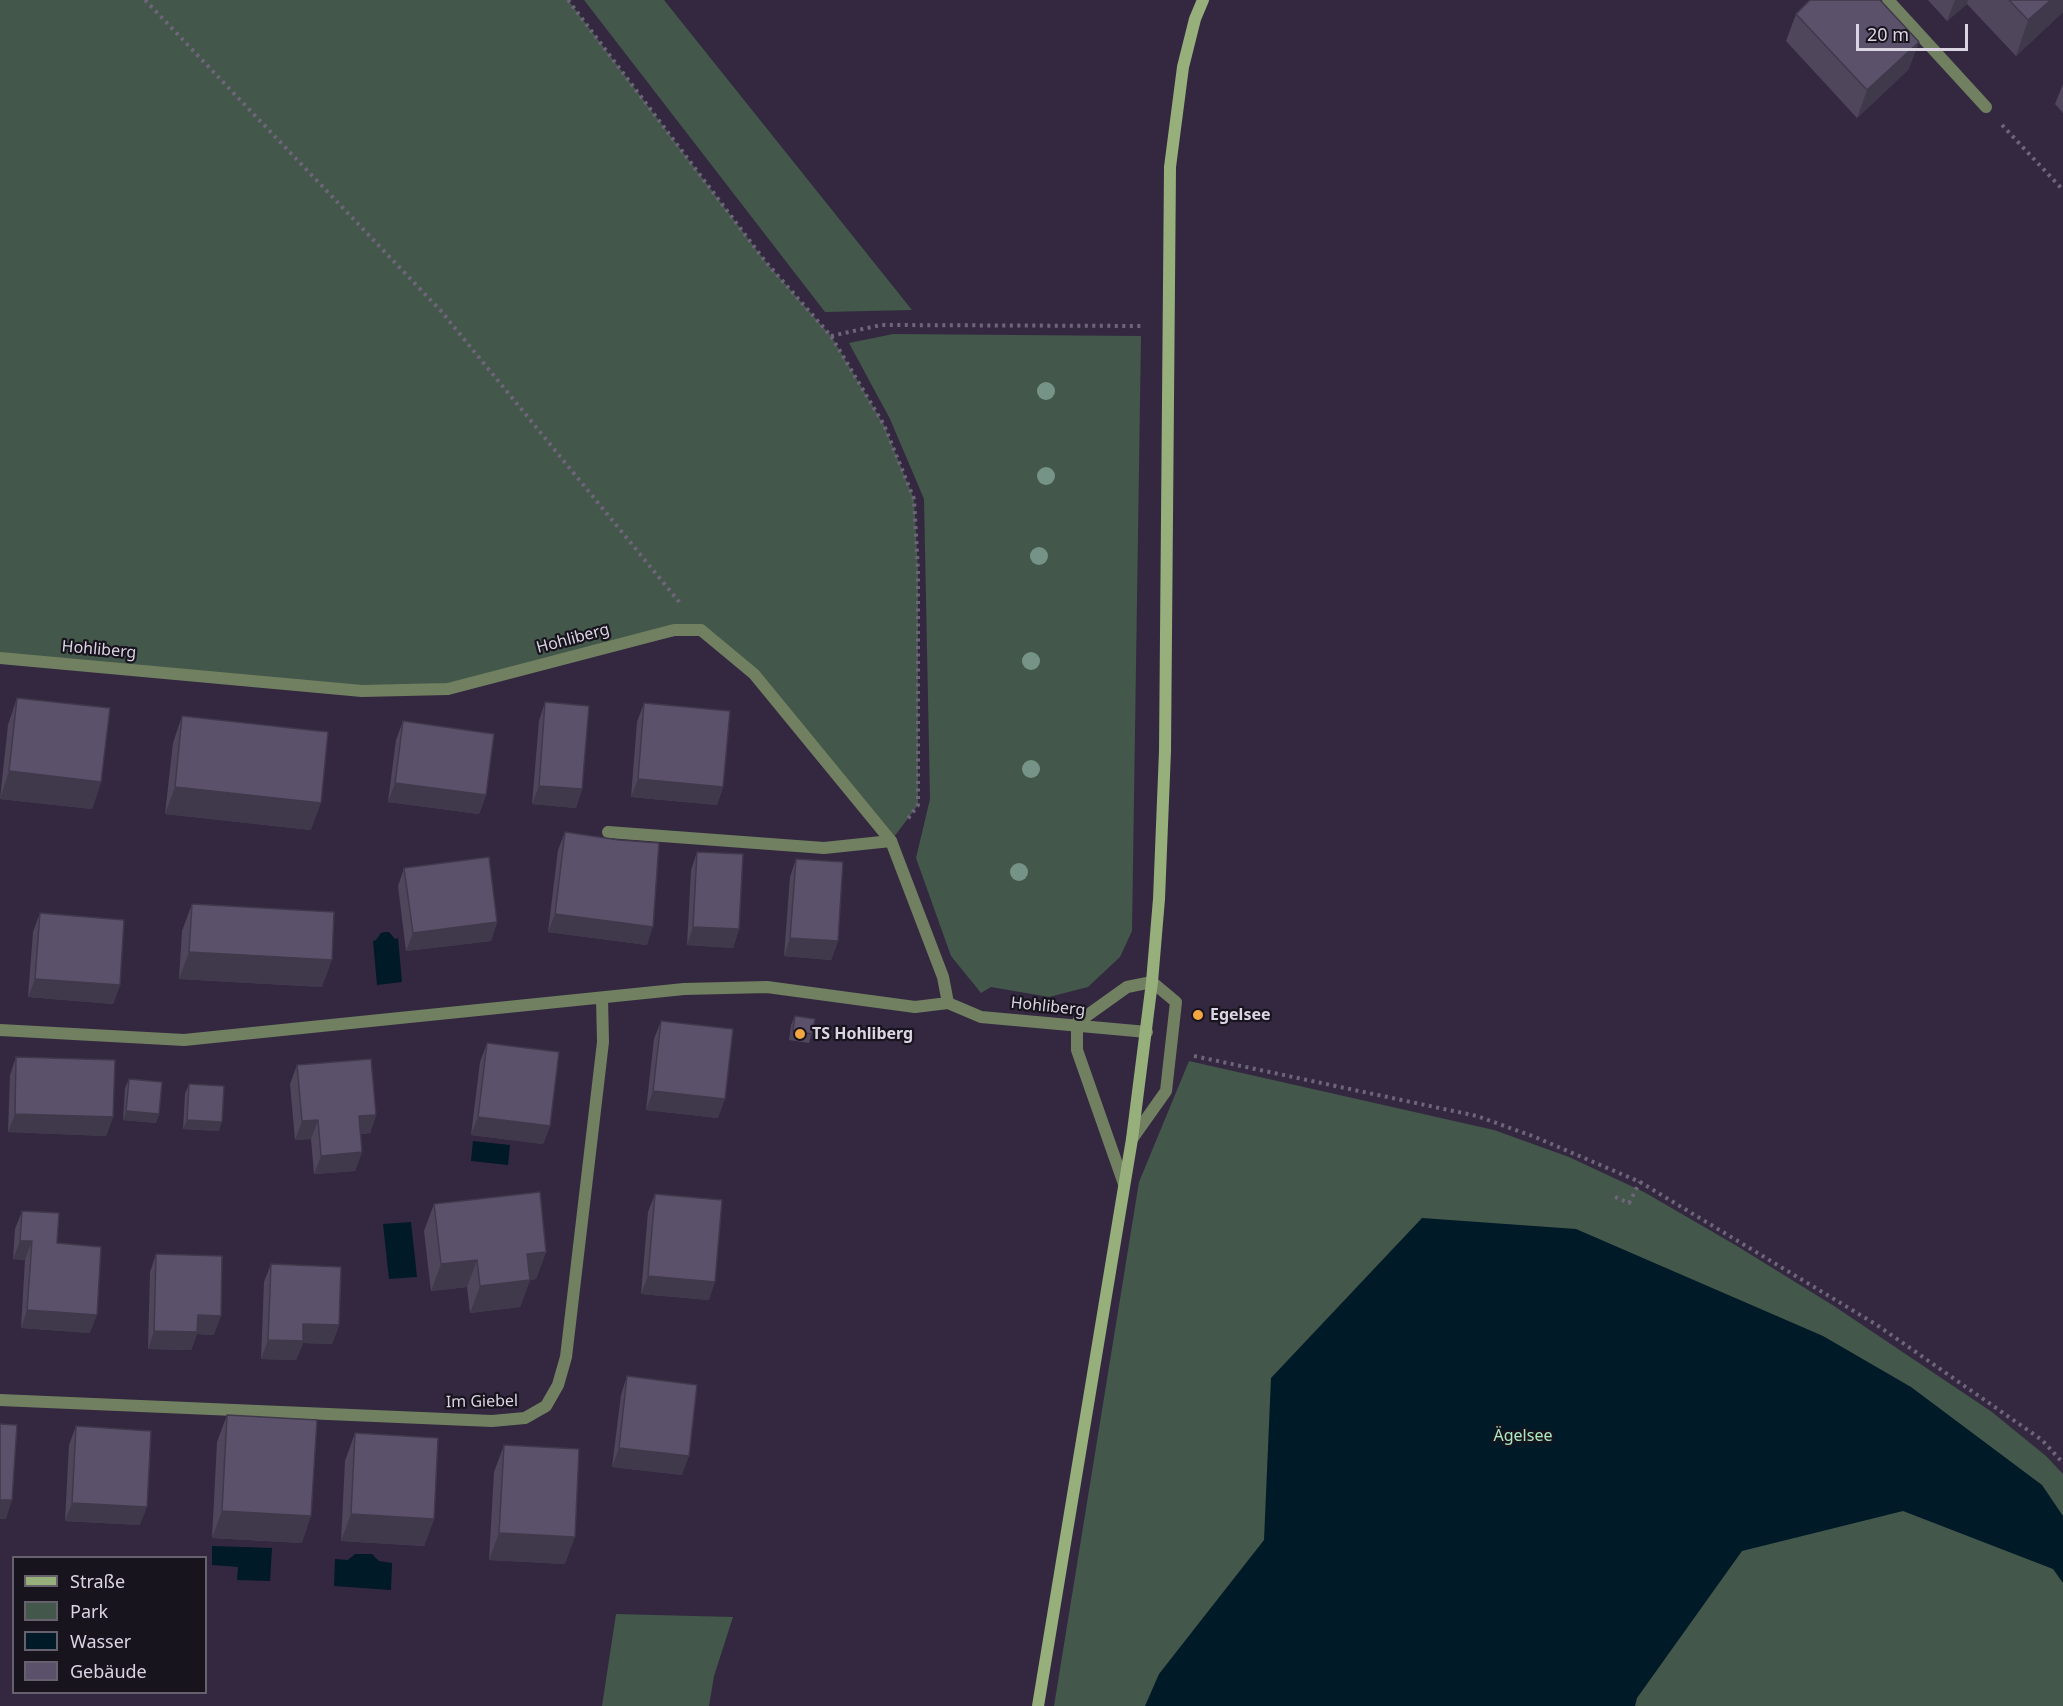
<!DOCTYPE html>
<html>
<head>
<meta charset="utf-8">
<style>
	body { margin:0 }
	#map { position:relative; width:2063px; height:1706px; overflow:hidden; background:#332840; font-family:"Noto Sans",sans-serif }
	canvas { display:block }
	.legend { position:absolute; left:12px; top:1556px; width:195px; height:138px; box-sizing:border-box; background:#18141e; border:2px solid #66616d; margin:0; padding:8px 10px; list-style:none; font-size:18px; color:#dad4e3 }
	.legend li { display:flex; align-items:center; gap:12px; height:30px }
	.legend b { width:30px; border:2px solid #66616d }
	.scale { position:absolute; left:1856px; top:24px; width:112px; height:27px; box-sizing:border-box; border:3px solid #dad4e3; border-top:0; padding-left:8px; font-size:18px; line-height:21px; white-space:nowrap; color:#dad4e3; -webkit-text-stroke:4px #18141e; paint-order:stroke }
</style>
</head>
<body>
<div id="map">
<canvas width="2063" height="1706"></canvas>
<ul class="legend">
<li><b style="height:8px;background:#96af7b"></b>Straße</li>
<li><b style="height:16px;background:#43574a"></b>Park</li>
<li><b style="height:16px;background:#001a28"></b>Wasser</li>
<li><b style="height:16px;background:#5c516b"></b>Gebäude</li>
</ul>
<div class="scale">20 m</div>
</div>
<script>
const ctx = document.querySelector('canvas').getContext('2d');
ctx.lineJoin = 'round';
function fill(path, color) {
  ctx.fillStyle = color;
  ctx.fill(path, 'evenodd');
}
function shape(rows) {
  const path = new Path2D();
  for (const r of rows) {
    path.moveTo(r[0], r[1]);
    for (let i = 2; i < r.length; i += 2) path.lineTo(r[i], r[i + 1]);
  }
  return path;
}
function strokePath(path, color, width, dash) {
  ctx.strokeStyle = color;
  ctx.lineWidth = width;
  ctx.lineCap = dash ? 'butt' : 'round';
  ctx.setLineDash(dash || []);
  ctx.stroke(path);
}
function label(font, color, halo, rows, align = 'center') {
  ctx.font = font + ' "Noto Sans",sans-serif';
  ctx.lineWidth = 4.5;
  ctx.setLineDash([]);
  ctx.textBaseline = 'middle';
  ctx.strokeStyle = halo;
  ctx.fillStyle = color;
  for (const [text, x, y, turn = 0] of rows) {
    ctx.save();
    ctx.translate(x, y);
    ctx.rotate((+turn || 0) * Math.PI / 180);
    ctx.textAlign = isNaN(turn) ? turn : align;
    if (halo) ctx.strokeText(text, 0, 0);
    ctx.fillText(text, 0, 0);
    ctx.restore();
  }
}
fill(shape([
	[0,0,568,0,765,261,831,336,884,425,914,499,918,570,918,805,891,841,754,674,701,630,448,689,362,691,0,658],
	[584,0,664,0,912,310,825,312],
	[893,334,1141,336,1132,931,1120,957,1088,987,1049,997,991,987,981,993,951,956,916,858,930,799,924,499,890,419,849,343],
	[1189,1061,1494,1130,1569,1157,1644,1192,1737,1246,1834,1306,1992,1412,2046,1456,2063,1474,2063,1706,1054,1706,1139,1182],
	[616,1614,733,1617,714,1676,709,1706,602,1706]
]), '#43574a');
fill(shape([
	[385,932,389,932,395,939,398,938,402,982,377,985,373,941,376,940,381,933],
	[473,1141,510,1145,508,1165,471,1161],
	[1422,1218,1576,1229,1823,1336,1911,1387,2042,1485,2063,1516,2063,1583,2053,1569,1903,1511,1742,1551,1637,1698,1635,1706,1145,1706,1159,1674,1264,1540,1271,1378],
	[411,1222,417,1277,389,1279,383,1224],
	[212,1546,272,1548,270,1581,237,1580,238,1567,212,1565],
	[355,1554,372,1554,379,1561,392,1563,391,1590,334,1586,335,1559,348,1560]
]), '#001a28');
strokePath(shape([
	[145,0,441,311,680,603],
	[568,0,765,261,831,336,884,425,914,499,918,570,918,805,907,820],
	[2002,125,2063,190],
	[831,336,881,325,1144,326],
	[1194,1056,1477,1116,1535,1137,1640,1182,1877,1325,2042,1440,2063,1463],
	[1615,1197,1629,1203,1640,1182]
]), '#6e657a', 4, [3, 4.5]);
strokePath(shape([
	[608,832,824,848,891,841],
	[1124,1184,1077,1050,1077,1027,1078,1022,1127,987,1152,982,1176,1002,1166,1091,1132,1139]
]), '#718060', 12);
strokePath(shape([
	[1888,0,1986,107],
	[0,658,362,691,448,689,674,630,701,630,754,674,891,841,943,977,948,1003],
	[0,1030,184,1040,684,989,767,987,915,1007,948,1003,981,1017,1147,1032],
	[0,1400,492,1421,525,1418,546,1406,558,1385,566,1357,603,1042,602,998]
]), '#718060', 12);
strokePath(shape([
	[1038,1706,1132,1139,1152,982,1159,899,1165,751,1170,167,1183,67,1195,19,1203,0]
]), '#96af7b', 12);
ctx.fillStyle = '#769388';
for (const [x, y] of [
	[1046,391],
	[1046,476],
	[1039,556],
	[1031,661],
	[1031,769],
	[1019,872]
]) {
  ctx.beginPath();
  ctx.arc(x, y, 9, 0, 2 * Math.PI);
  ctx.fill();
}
fill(shape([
	[1928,0,2063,0,2063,12,2016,56,1967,4,1947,21],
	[1796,14,1909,69,1857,118,1786,41],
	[2063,84,2063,113,2055,104],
	[17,698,101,782,92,809,0,799,8,725],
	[545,702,582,789,576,808,532,804,539,721],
	[644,703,723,787,717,805,631,797,637,722],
	[182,716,311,830,165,814,173,743],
	[403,721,486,795,479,814,388,802,396,740],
	[565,832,647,945,548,932,558,850],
	[697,852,739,929,733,948,687,945,691,870],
	[796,859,838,941,831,960,784,956,790,877],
	[404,868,497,922,491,941,406,951,398,886],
	[192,904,322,987,179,979,182,931],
	[40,913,120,985,113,1004,28,997,33,932],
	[795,1016,812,1034,809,1043,789,1040,791,1025],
	[661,1021,718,1118,646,1110,654,1039],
	[487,1043,550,1126,543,1144,471,1135,480,1062],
	[16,1057,113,1117,106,1136,8,1132,10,1075],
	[297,1065,376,1115,370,1133,361,1134,362,1152,355,1171,314,1174,311,1139,295,1140,290,1084],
	[129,1079,159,1114,156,1123,123,1120,125,1088],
	[189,1084,219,1131,183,1129,185,1094],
	[655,1194,709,1300,641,1294,648,1212],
	[434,1204,546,1252,536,1279,530,1280,520,1307,470,1313,467,1287,431,1291,424,1231],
	[22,1211,57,1243,90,1333,21,1328,25,1260,13,1259,15,1229],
	[156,1254,214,1335,197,1334,191,1350,148,1349,150,1272],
	[271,1264,339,1325,332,1344,303,1343,296,1360,261,1359,264,1282],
	[627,1376,682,1475,612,1467,621,1395],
	[227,1415,302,1543,212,1538,217,1442],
	[76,1426,140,1525,65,1521,69,1445],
	[355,1433,434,1519,424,1546,341,1541,345,1461],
	[504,1445,565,1564,489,1560,494,1472]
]), '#4f465c');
fill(shape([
	[1955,0,1968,0,1967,4,1947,21],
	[2051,0,2063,0,2063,12,2016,56,2028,20],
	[1919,42,1909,69,1857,118,1867,90],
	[9,771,101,782,92,809,0,799],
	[638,779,723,787,717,805,631,797],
	[395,783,486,795,479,814,388,802],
	[539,786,582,789,576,808,532,804],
	[175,787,321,803,311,830,165,814],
	[555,914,653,927,647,945,548,932],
	[497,922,491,941,406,951,413,933],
	[693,927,739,929,733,948,687,945],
	[790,938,838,941,831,960,784,956],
	[189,952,332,960,322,987,179,979],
	[35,979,120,985,113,1004,28,997],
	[653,1091,725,1099,718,1118,646,1110],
	[126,1111,159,1114,156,1123,123,1120],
	[15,1114,113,1117,106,1136,8,1132],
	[376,1115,370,1133,352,1134,359,1116],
	[478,1117,550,1126,543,1144,471,1135],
	[187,1120,222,1122,219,1131,183,1129],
	[318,1120,311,1139,295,1140,302,1121],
	[362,1152,355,1171,314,1174,321,1156],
	[20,1241,32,1241,25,1260,13,1259],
	[546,1252,536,1279,530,1280,520,1307,470,1313,480,1286,527,1254],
	[477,1260,467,1287,431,1291,441,1264],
	[648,1276,715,1282,709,1300,641,1294],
	[27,1310,97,1315,90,1333,21,1328],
	[198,1315,221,1316,214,1335,197,1334,191,1350,148,1349,154,1331],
	[303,1324,339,1325,332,1344,303,1343,296,1360,261,1359,268,1340],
	[619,1448,689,1456,682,1475,612,1467],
	[0,1500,12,1500,6,1519,0,1519],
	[72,1503,147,1507,140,1525,65,1521],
	[222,1511,311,1516,302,1543,212,1538],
	[351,1514,434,1519,424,1546,341,1541],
	[499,1533,575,1537,565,1564,489,1560]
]), '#40394b');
const building = shape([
	[1810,0,1880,0,1919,42,1867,90,1796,14,1810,0],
	[2009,0,2051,0,2028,20,2009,0],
	[17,698,110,708,101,782,9,771,17,698],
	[545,702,589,706,582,789,539,786,545,702],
	[644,703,730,711,723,787,638,779,644,703],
	[182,716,328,732,321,803,175,787,182,716],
	[403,721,494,734,486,795,395,783,403,721],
	[565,832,619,840,659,843,653,927,555,914,565,832],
	[697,852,743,854,739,929,693,927,697,852],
	[489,857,497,922,413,933,404,868,489,857],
	[796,859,843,862,838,941,790,938,796,859],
	[192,904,334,912,332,960,189,952,192,904],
	[40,913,124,920,120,985,35,979,40,913],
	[795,1016,815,1019,812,1034,793,1031,795,1016],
	[661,1021,733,1029,725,1099,653,1091,661,1021],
	[487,1043,559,1052,550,1126,478,1117,487,1043],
	[16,1057,115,1060,113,1117,15,1114,16,1057],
	[371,1059,376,1115,359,1116,362,1152,321,1156,318,1120,302,1121,297,1065,371,1059],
	[129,1079,162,1082,159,1114,126,1111,129,1079],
	[189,1084,224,1086,222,1122,187,1120,189,1084],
	[540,1192,546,1252,527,1254,530,1280,480,1286,477,1260,441,1264,434,1204,540,1192],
	[655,1194,722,1200,715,1282,648,1276,655,1194],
	[22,1211,59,1213,57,1243,101,1247,97,1315,27,1310,32,1241,20,1241,22,1211],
	[156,1254,222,1256,221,1316,198,1315,197,1332,154,1331,156,1254],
	[271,1264,341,1267,339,1325,303,1324,303,1341,268,1340,271,1264],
	[627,1376,697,1385,689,1456,619,1448,627,1376],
	[227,1415,317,1420,311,1516,222,1511,227,1415],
	[0,1424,17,1425,12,1500,0,1500,0,1424],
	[76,1426,151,1431,147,1507,72,1503,76,1426],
	[355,1433,438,1438,434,1519,351,1514,355,1433],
	[504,1445,579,1449,575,1537,499,1533,504,1445]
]);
fill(building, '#5c516b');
strokePath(building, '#40394b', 1.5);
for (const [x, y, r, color] of [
	[1198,1015,6,"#f2a541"],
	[800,1034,6,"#f2a541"]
]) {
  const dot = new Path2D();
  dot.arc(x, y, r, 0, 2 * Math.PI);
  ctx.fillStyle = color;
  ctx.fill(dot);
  strokePath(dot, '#18141e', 2);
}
label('16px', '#dad4e3', '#18141e', [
	["Hohliberg",573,639,-15],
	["Hohliberg",99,650,5],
	["Hohliberg",1048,1007,6],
	["Im Giebel",482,1402,-1]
]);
label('bold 16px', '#dad4e3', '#18141e', [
	["Egelsee",1210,1015],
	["TS Hohliberg",812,1034]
], 'left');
label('16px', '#aceac2', '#18141e', [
	["Ägelsee",1523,1436]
]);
</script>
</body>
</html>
